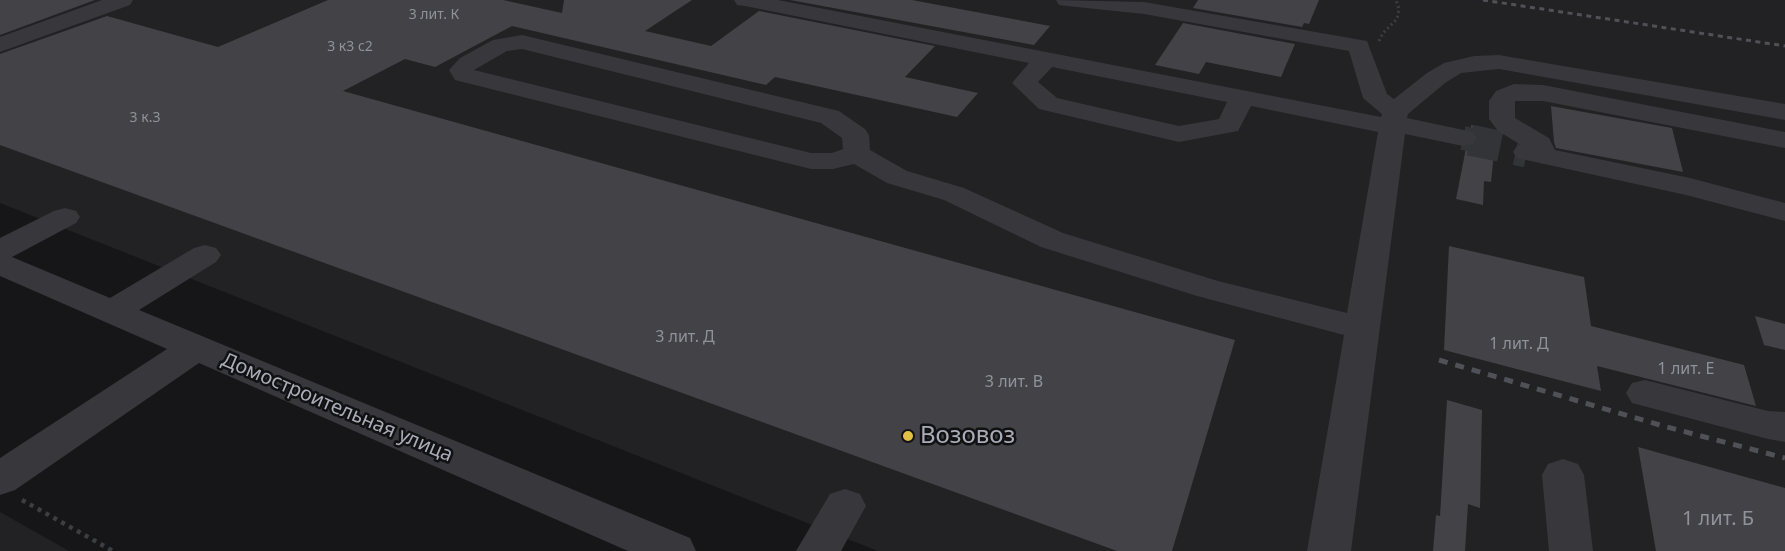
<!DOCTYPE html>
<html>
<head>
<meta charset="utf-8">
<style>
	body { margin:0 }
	canvas { display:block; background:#161618 }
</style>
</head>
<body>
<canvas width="1785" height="551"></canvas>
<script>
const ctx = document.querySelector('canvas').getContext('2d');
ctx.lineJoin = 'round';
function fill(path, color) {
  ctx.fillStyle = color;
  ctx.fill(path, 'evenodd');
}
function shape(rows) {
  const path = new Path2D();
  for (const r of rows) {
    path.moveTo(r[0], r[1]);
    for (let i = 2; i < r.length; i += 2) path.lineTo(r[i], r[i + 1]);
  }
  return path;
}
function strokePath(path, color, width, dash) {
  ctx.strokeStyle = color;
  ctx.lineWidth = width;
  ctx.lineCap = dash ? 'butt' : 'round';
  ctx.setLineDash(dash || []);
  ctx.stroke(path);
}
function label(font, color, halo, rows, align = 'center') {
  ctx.font = font + ' "Noto Sans",sans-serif';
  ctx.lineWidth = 5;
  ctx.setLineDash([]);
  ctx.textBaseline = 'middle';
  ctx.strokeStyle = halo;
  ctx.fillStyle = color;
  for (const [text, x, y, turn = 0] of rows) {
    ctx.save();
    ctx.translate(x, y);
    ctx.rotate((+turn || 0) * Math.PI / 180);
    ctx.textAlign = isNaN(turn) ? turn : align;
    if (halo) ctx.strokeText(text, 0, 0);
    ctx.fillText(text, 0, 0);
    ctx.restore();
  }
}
fill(shape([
	[0,0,1785,0,1785,551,878,551,0,203],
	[0,512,69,551,0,551]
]), '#222224');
fill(shape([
	[0,0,95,0,0,35],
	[328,0,503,0,562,13,564,0,692,0,645,31,711,46,759,11,935,46,905,77,978,93,957,117,775,77,766,85,512,26,435,67,405,59,343,91,1235,340,1172,551,1117,551,0,145,0,54,107,16,218,47],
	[790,0,912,0,1050,26,1034,45],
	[1198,0,1319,0,1309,24,1304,23,1302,27,1193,8],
	[1183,23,1295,44,1281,77,1206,62,1199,74,1155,65],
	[1551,106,1672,128,1683,172,1556,148,1554,142],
	[1471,125,1496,132,1491,182,1484,181,1483,205,1456,199,1466,148,1473,146,1479,139,1475,131,1471,129],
	[1449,246,1584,277,1591,326,1744,365,1756,406,1597,366,1601,391,1444,350],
	[1755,316,1785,324,1785,350,1764,345],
	[1447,400,1482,410,1480,508,1468,504,1465,551,1433,551,1436,515,1440,516],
	[1638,447,1785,488,1785,551,1656,551]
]), '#434347');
strokePath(shape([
	[1463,138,1477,141]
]), '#333438', 24, [24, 12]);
strokePath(shape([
	[1470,140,1527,152]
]), '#333438', 31, [31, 16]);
strokePath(shape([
	[1379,41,1383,33,1397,19,1399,9,1396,0]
]), '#3d3e43', 3, [2, 3]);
strokePath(shape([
	[22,500,113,551]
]), '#3d3e43', 4.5, [4, 5]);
fill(shape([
	[102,0,133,0,130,5,0,52,0,37,102,0],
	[734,0,778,0,1381,117,1382,114,1363,98,1349,51,1144,14,1067,6,1059,5,1056,0,1144,2,1367,41,1387,94,1394,99,1427,73,1444,63,1474,56,1499,55,1785,104,1785,120,1499,69,1461,73,1445,83,1408,114,1407,118,1473,132,1477,138,1473,144,1463,146,1405,134,1351,551,1307,551,1344,335,1197,296,1041,247,944,200,887,183,854,164,833,169,811,169,455,80,449,70,460,58,493,40,522,35,839,111,865,129,869,135,870,150,907,171,964,188,1063,233,1218,281,1347,313,1378,132,1251,106,1238,131,1179,142,1039,109,1012,83,1029,63,745,6,737,5,734,0],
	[522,49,821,123,842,138,843,149,832,153,811,153,474,70,507,51,522,49],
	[1052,67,1227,102,1219,119,1179,126,1057,98,1038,82,1052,67],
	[1514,84,1543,85,1785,132,1785,148,1543,101,1515,101,1515,118,1549,138,1555,150,1690,178,1785,203,1785,221,1686,195,1517,158,1513,152,1517,146,1521,145,1498,131,1489,119,1489,101,1496,91,1514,84],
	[65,208,76,211,80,217,76,223,12,257,110,298,194,248,205,245,216,248,221,255,216,262,139,310,690,538,696,551,628,551,199,363,15,490,0,495,0,458,167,349,0,276,0,238,54,211,65,208],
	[1645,380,1768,411,1785,412,1785,442,1768,439,1632,403,1626,393,1632,383,1645,380],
	[1563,459,1578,464,1584,475,1593,551,1549,551,1542,475,1548,464,1563,459],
	[845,489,860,494,866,506,841,551,796,551,830,494,845,489]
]), '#37373c');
strokePath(shape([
	[1483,0,1785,46]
]), '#505157', 3, [5, 4.5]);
strokePath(shape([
	[1439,360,1663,426,1785,458]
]), '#505157', 5, [9, 8]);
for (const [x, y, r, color] of [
	[908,436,6,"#e1be45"]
]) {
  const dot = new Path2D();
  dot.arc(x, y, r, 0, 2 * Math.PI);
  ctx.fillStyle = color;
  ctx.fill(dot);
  strokePath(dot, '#111113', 2);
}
label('14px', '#90929a', null, [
	["3 лит. К",434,15],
	["3 к3 с2",350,47],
	["3 к.3",145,118]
]);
label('16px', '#90929a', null, [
	["3 лит. Д",685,337],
	["1 лит. Д",1519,344],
	["1 лит. Е",1686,369],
	["3 лит. В",1014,382]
]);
label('20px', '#a9acb6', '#111113', [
	["Домостроительная улица",337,408,23]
]);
label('20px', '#90929a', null, [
	["1 лит. Б",1718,519]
]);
label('24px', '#a9acb6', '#111113', [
	["Возовоз",920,436]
], 'left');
</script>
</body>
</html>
